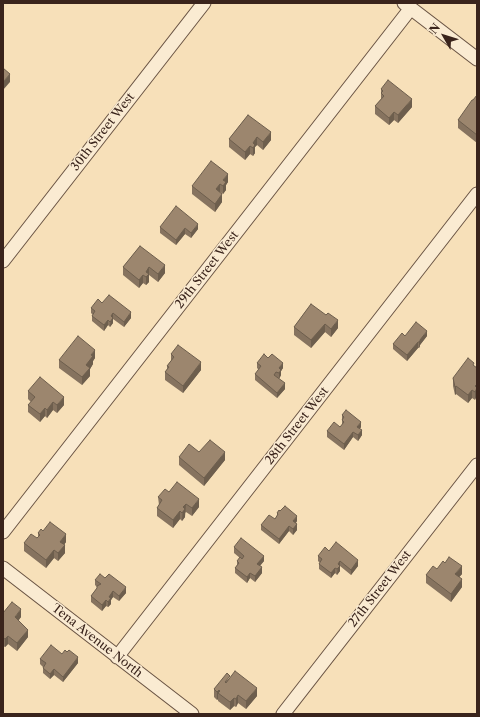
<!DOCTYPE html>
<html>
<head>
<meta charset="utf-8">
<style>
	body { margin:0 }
	#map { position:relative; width:480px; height:717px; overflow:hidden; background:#f7e0b9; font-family:"Libre Caslon Text",serif }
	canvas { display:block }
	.frame { position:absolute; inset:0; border:4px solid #3a241c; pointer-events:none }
	.north { position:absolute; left:424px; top:16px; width:40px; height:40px; -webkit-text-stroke:3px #faebd2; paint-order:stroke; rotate:309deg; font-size:11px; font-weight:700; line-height:16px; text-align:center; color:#3a241c }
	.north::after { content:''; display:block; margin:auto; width:14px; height:18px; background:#3a241c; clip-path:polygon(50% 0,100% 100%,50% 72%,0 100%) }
</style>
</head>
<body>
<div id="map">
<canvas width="480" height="717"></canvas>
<div class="frame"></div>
<div class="north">N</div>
</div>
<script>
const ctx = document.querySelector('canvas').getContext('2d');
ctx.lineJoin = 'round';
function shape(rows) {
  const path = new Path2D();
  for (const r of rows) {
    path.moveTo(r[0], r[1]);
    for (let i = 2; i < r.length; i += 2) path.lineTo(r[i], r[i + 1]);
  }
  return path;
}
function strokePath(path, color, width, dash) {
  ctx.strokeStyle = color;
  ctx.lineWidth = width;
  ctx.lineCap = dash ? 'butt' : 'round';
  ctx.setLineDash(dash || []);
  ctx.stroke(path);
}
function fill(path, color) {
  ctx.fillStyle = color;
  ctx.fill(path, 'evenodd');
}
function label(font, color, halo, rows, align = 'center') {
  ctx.font = font + ' "Libre Caslon Text",serif';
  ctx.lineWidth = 3;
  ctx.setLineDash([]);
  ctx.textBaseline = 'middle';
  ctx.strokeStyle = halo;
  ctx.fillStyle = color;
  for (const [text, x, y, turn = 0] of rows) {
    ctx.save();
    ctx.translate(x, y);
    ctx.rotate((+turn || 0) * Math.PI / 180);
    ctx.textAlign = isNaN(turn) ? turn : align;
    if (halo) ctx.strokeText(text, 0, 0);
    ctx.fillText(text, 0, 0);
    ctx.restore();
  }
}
const street = shape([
	[404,3,477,59],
	[3,261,204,3],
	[3,532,411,8],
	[3,568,192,714],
	[117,657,477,194],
	[283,714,477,465]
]);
strokePath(street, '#695343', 15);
strokePath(street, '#faebd2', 13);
fill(shape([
	[381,89,412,107,398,123,394,120,389,125,375,114,375,106,381,99],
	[477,95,477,143,458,128,458,120],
	[248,115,271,140,263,150,257,145,255,147,255,153,253,156,250,154,245,160,229,147,229,139],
	[228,182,226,185,226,190,223,194,220,192,222,202,215,212,192,194,192,186],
	[160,227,198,229,191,238,185,234,176,245,160,233],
	[140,246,165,273,158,282,149,275,149,282,146,285,143,283,139,288,123,275,123,267],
	[102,303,131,318,124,327,113,319,113,323,110,327,108,325,104,331,92,321,92,316,93,315,91,313,91,308],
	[311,304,338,328,331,337,325,332,311,348,294,335,294,327],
	[405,336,427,336,420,345,420,346,419,348,418,348,407,361,393,349,393,344],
	[171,354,201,370,183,393,165,380,165,372,167,369,167,366,171,361],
	[95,358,93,361,93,364,90,369,90,376,82,385,59,368,59,360],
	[268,358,283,368,281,371,281,375,279,379,285,389,277,398,255,380,255,374,259,370,257,368,257,363],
	[474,366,477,368,475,400,472,398,468,403,456,394,455,395,453,386,453,378],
	[28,391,64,405,57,413,53,410,47,418,45,416,40,422,28,412,28,405,31,402,28,399],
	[342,415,361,427,360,429,362,435,358,441,353,437,344,450,327,437,327,431,340,427,342,425],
	[199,452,225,460,204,486,179,465,179,457],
	[169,492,199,507,192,516,186,512,185,513,185,517,182,521,180,519,173,528,157,516,157,508,159,505,158,497],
	[277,513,297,521,296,523,297,530,293,535,289,531,279,544,261,530,261,525,275,519,277,516],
	[43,531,66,542,64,545,65,553,58,561,54,558,46,568,24,551,24,543,37,538,38,538,38,533],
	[234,547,264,561,260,566,262,573,255,582,250,578,247,583,235,573,235,568,237,565,237,561,240,558,234,553],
	[329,551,358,566,351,575,340,566,340,571,337,575,335,573,331,578,319,569,319,564,320,563,318,561,318,556],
	[437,569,462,574,459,577,462,587,451,602,426,583,426,575],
	[95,580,126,593,119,601,113,597,111,600,111,604,108,607,106,606,102,611,91,602,91,596,97,588,97,587,95,585],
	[3,613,21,617,18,621,28,637,17,651,8,644,5,647,3,646],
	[40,659,78,663,63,682,54,675,50,679,43,673,43,667,40,664],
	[230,678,257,696,246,709,238,703,236,707,234,706,230,710,218,701,218,699,217,700,214,697,214,689]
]), '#86735f');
fill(shape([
	[10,74,10,82,3,90,3,82],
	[412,99,412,107,398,123,398,115],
	[394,112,394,120,389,125,389,118],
	[271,132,271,140,263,150,263,142],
	[257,137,257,145,255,147,255,153,253,156,253,143],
	[250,146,250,154,245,160,245,152],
	[228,174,228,182,226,185,226,190,223,194,223,180],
	[220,184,220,192,216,197,216,189],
	[222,194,222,202,215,212,215,204],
	[198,224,198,229,191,238,191,233],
	[185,228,185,234,176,245,176,240],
	[165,265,165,273,158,282,158,274],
	[149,267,149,282,146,285,146,272],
	[143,275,143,283,139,288,139,280],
	[131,312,131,318,124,327,124,322],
	[113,313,113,323,110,327,111,316],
	[108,320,108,325,104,331,104,325],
	[338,320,338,328,331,337,331,329],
	[325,324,325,332,311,348,311,340],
	[427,331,427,336,420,345,420,346,419,348,419,342,420,340],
	[418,342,418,348,407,361,407,355],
	[95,350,95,358,93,361,93,364,90,369,90,376,82,385,82,377,86,365,91,355],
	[201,362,201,370,183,393,183,386],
	[283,363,283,368,281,371,281,375,279,379,279,368],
	[285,383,285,389,277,398,277,393],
	[477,384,477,396,475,400,475,386],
	[456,386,456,394,455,395,455,387],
	[472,390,472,398,468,403,468,395],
	[64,397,64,405,57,413,57,405],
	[53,402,53,410,47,418,47,410],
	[45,408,45,416,40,422,40,414],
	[361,422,361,427,357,432,357,427],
	[362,430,362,435,358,441,358,435],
	[353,432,353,437,344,450,344,444],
	[225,452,225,460,204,486,204,478],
	[199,499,199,507,192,516,192,508],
	[186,504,185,517,182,521,183,507],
	[180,511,180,519,173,528,173,520],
	[297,516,297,521,293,526,293,521],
	[297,524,297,530,293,535,293,529],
	[289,526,289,531,279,544,279,539],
	[66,534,66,542,60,550,60,542],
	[65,545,65,553,58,561,58,553],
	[54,550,54,558,46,568,46,560],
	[264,556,264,561,257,569,257,564],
	[358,560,358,566,351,575,351,570],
	[340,561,340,571,337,575,338,564],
	[462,566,462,574,455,582,455,574],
	[262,567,262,573,255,582,255,576],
	[335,568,335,573,331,578,331,573],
	[250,573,250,578,247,583,247,577],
	[462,579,462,587,451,602,451,594],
	[126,587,126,593,119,601,119,596],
	[113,591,113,597,111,600,111,604,108,607,108,602,109,597],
	[106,600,106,606,102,611,102,605],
	[21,609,21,617,15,625,15,617],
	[28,630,28,637,17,651,17,643],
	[8,636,8,644,5,647,5,639],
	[78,657,78,663,63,682,63,677],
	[54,669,54,675,50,679,50,674],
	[257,688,257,696,246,709,246,701],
	[219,690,219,694,218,693,218,699,217,700,217,692],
	[238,695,238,703,236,707,236,699],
	[234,698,234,706,230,710,230,702]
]), '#6d5e4d');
const building = shape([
	[3,68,10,74,3,82,3,68],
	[388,80,412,99,398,115,394,112,389,118,375,106,384,96,381,93,383,91,381,89,388,80],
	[477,95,477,135,458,120,472,100,473,100,477,95],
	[248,115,271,132,263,142,257,137,253,143,255,145,253,148,250,146,245,152,229,139,248,115],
	[211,161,228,174,223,180,226,182,223,186,220,184,216,189,222,194,215,204,192,186,211,161],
	[176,206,198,224,191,233,185,228,176,240,160,227,176,206],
	[140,246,165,265,158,274,149,267,146,272,149,274,146,277,143,275,139,280,123,267,140,246],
	[109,295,131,312,124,322,113,313,111,316,113,318,110,322,108,320,104,325,92,316,95,311,91,308,98,299,102,303,109,295],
	[311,304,326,315,328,313,338,320,331,329,325,324,311,340,294,327,311,304],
	[416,322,427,331,420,340,420,341,419,342,418,342,407,355,393,344,402,333,405,336,416,322],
	[78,336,95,350,91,355,93,356,86,365,90,368,82,377,59,360,78,336],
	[178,345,201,362,183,386,165,372,169,367,167,366,174,357,171,354,178,345],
	[264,354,268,358,272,354,283,363,279,368,281,370,279,373,276,372,274,375,285,383,277,393,255,374,261,366,257,363,264,354],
	[468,358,474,363,473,365,477,368,477,384,475,386,477,388,475,392,472,390,468,395,456,386,455,387,453,378,468,358],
	[40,377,64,397,57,405,53,402,47,410,45,408,40,414,28,405,35,397,28,391,40,377],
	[346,410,361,422,357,427,362,430,358,435,353,432,344,444,327,431,334,422,340,427,344,422,342,420,344,417,342,415,346,410],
	[210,440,225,452,204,478,179,457,189,444,199,452,210,440],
	[177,482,199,499,192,508,186,504,183,507,185,509,182,513,180,511,173,520,157,508,162,500,158,497,165,489,169,492,177,482],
	[285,506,297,516,293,521,297,524,293,529,289,526,279,539,261,525,269,515,275,519,278,514,277,513,279,510,280,511,285,506],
	[50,522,66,534,60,542,65,545,58,553,54,550,46,560,24,543,31,534,37,538,40,535,38,533,41,529,43,531,50,522],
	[241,538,264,556,257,564,262,567,255,576,250,573,247,577,235,568,239,563,237,561,240,557,242,559,244,556,234,547,241,538],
	[336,542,358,560,351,570,340,561,338,564,340,566,337,569,335,568,331,573,319,564,322,559,318,556,325,547,329,551,336,542],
	[449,557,462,566,455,574,462,579,451,594,426,575,433,566,437,569,443,561,445,563,449,557],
	[100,574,105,578,109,574,126,587,119,596,113,591,109,597,111,598,108,602,106,600,102,605,91,596,97,588,97,586,101,584,95,580,100,574],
	[12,602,21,609,15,617,28,630,17,643,8,636,5,639,3,638,3,613,12,602],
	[51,645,62,654,65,650,67,652,69,650,78,657,63,677,54,669,50,674,43,668,46,663,40,659,51,645],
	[235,671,257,688,246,701,238,695,236,699,234,698,230,702,218,693,220,691,219,690,217,692,214,689,227,673,230,676,225,682,226,683,235,671]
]);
fill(building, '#9c866e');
strokePath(building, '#6d5e4d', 1);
label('12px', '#3a241c', '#faebd2', [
	["30th Street West",103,132,-52],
	["29th Street West",207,270,-52],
	["28th Street West",297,426,-52],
	["27th Street West",380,589,-52],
	["Tena Avenue North",97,641,38]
]);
</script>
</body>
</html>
